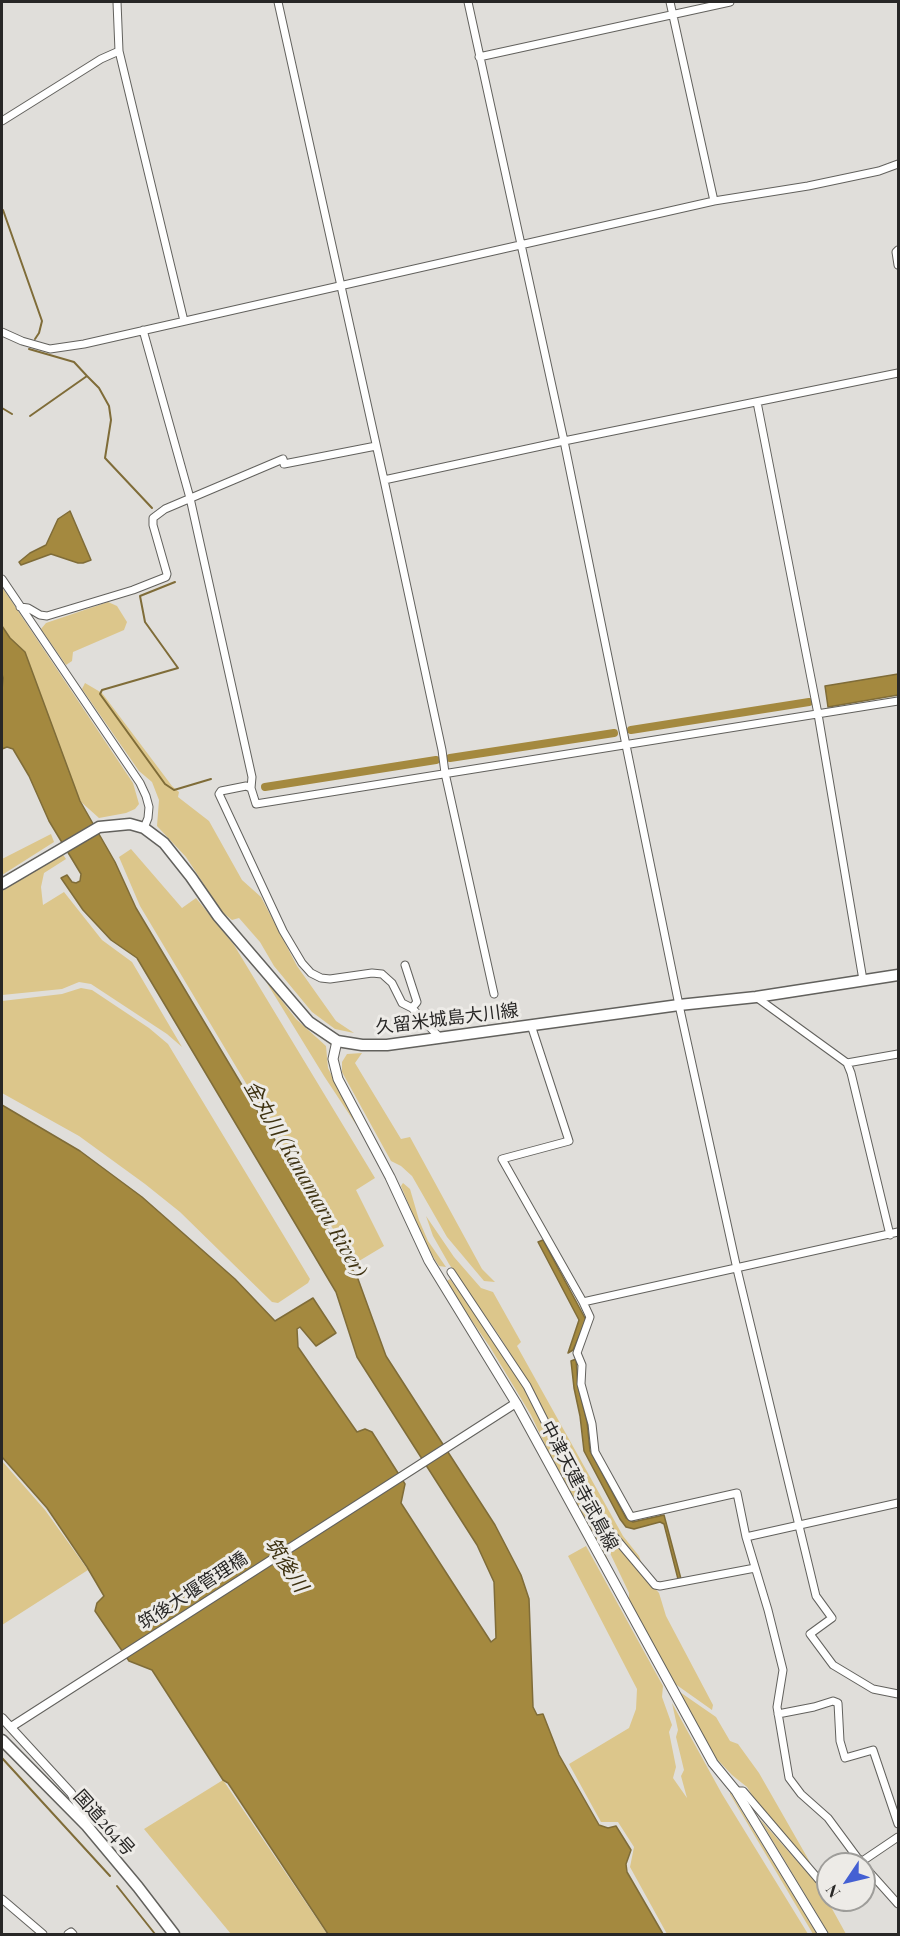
<!DOCTYPE html>
<html>
<head>
<meta charset="utf-8">
<style>
	body { margin:0 }
	#map { position:relative; width:900px; height:1936px; overflow:hidden; background:#e0deda; font-family:"Playfair Display",serif }
	canvas { display:block }
	.frame { position:absolute; inset:0; border:3px solid #282726; pointer-events:none }
	.north { position:absolute; left:816px; top:1852px; width:60px; height:60px; box-sizing:border-box; background:#edebe7; border:2px solid #9e9d9a; border-radius:50%; rotate:235deg; font-size:16px; font-weight:700; line-height:24px; text-align:center; color:#282726 }
	.north::after { content:''; display:block; margin:auto; width:21px; height:27px; background:#4460d3; clip-path:polygon(50% 0,100% 100%,50% 72%,0 100%) }
</style>
</head>
<body>
<div id="map">
<canvas width="900" height="1936"></canvas>
<div class="frame"></div>
<div class="north">N</div>
</div>
<script>
const ctx = document.querySelector('canvas').getContext('2d');
ctx.lineJoin = 'round';
function fill(path, color) {
  ctx.fillStyle = color;
  ctx.fill(path, 'evenodd');
}
function shape(rows) {
  const path = new Path2D();
  for (const r of rows) {
    path.moveTo(r[0], r[1]);
    for (let i = 2; i < r.length; i += 2) path.lineTo(r[i], r[i + 1]);
  }
  return path;
}
function strokePath(path, color, width, dash) {
  ctx.strokeStyle = color;
  ctx.lineWidth = width;
  ctx.lineCap = dash ? 'butt' : 'round';
  ctx.setLineDash(dash || []);
  ctx.stroke(path);
}
function label(font, color, halo, rows, align = 'center') {
  ctx.font = font + ' "Playfair Display","Noto Sans JP",serif';
  ctx.lineWidth = 6;
  ctx.setLineDash([]);
  ctx.textBaseline = 'middle';
  ctx.strokeStyle = halo;
  ctx.fillStyle = color;
  for (const [text, x, y, turn = 0] of rows) {
    ctx.save();
    ctx.translate(x, y);
    ctx.rotate((+turn || 0) * Math.PI / 180);
    ctx.textAlign = isNaN(turn) ? turn : align;
    if (halo) ctx.strokeText(text, 0, 0);
    ctx.fillText(text, 0, 0);
    ctx.restore();
  }
}
fill(shape([
	[2,587,133,783,139,804,135,809,126,813,99,818,80,801,25,653,10,638,2,626],
	[108,602,117,606,127,622,124,630,73,652,72,661,66,665,41,629,46,623],
	[85,683,102,693,172,786,179,792,178,797,209,821,242,880,261,897,297,966,336,1021,354,1033,335,1029,312,1012,274,966,260,942,239,918,232,920,222,912,186,857,157,826,159,800,152,782,139,771,82,689],
	[51,834,54,842,2,875,2,859],
	[131,849,182,908,196,898,234,945,375,1178,356,1190,384,1246,354,1264,140,906,119,857],
	[62,853,66,859,44,873,41,887,43,905,64,892,102,940,132,962,182,1047,167,1034,91,984,79,982,62,989,2,995,2,891],
	[262,975,296,1019,326,1046,328,1068,357,1126,324,1076],
	[81,988,92,990,149,1028,168,1044,310,1279,308,1283,278,1303,272,1302,180,1212,145,1184,79,1136,2,1093,2,1001,62,994],
	[362,1053,355,1063,401,1139,410,1137,482,1269,495,1282,484,1281,447,1237,412,1176,401,1166,391,1161,342,1072,342,1062,347,1054],
	[403,1183,410,1189,419,1220,428,1241,446,1267,439,1266,426,1246,401,1186],
	[426,1216,454,1257,481,1288,493,1292,521,1342,517,1346,623,1536,639,1556,643,1567,591,1504,529,1383,498,1334,449,1264,433,1236],
	[450,1279,494,1340,526,1391,556,1445,618,1582,555,1466,531,1415,490,1347,461,1305,447,1281],
	[2,1461,45,1510,88,1570,2,1625],
	[592,1515,659,1593,666,1616,713,1705,712,1710,671,1681,629,1604,629,1593],
	[586,1546,663,1686,662,1697,672,1725,669,1732,676,1767,673,1778,687,1798,681,1776,684,1770,676,1737,678,1730,672,1703,722,1794,808,1934,667,1934,630,1867,634,1847,618,1822,601,1822,569,1764,629,1728,636,1709,637,1689,568,1556],
	[677,1690,716,1717,730,1741,738,1744,759,1773,811,1864,765,1816,747,1787,732,1775,716,1758],
	[223,1780,327,1934,231,1934,144,1829],
	[730,1792,817,1934,813,1934,730,1794],
	[759,1818,820,1887,846,1934,829,1934]
]), '#dcc68b');
const water = shape([
	[70,511,91,560,83,563,78,563,51,554,21,565,19,562,30,553,46,545,58,519,70,511],
	[2,626,10,638,25,652,80,801,115,862,136,908,358,1279,386,1356,495,1525,521,1575,529,1599,533,1707,537,1715,543,1714,559,1755,599,1825,608,1828,616,1826,631,1850,626,1864,627,1872,663,1934,328,1934,228,1783,223,1780,152,1670,129,1661,95,1611,97,1603,104,1596,87,1567,47,1508,2,1457,2,1105,80,1151,142,1197,235,1279,275,1321,313,1298,336,1333,316,1346,300,1327,297,1329,298,1347,357,1432,365,1429,372,1432,405,1484,401,1503,491,1642,496,1638,494,1582,477,1545,357,1357,336,1292,137,958,111,940,83,910,61,878,67,875,72,882,76,883,80,881,81,874,49,821,29,776,13,749,7,747,2,749,2,690,3,678,2,674,2,626],
	[898,674,898,695,828,707,825,686,898,674],
	[543,1240,586,1320,573,1350,568,1353,579,1320,538,1242,543,1240],
	[576,1359,578,1386,587,1422,590,1451,626,1518,633,1522,664,1515,681,1579,678,1579,664,1524,660,1522,634,1529,626,1527,620,1519,584,1451,580,1416,574,1388,571,1361,576,1359]
]);
fill(water, '#a4893f');
strokePath(water, '#7f6c38', 1.5);
strokePath(shape([
	[3,210,42,321,39,333,35,339],
	[29,349,74,362,87,376],
	[2,408,12,414],
	[30,416,87,376,99,388,109,406,111,420,105,458,152,508],
	[175,582,140,596,145,622,178,668,102,690,100,694,165,784,174,790,211,779],
	[2,1758,110,1876],
	[117,1886,155,1934]
]), '#7f6c38', 2);
strokePath(shape([
	[631,730,809,702],
	[450,758,614,733],
	[265,787,436,760]
]), '#a4893f', 8);
const minor = shape([
	[117,2,119,51,184,321],
	[278,2,384,480,564,441,898,373],
	[468,2,564,441,679,1005,737,1269,816,1596,832,1618,810,1634,833,1665,873,1689,898,1694],
	[670,2,714,201],
	[479,57,730,2],
	[2,121,101,59,119,51],
	[898,250,896,252,898,265],
	[143,330,190,498,252,777,251,788,246,786,221,791,219,794,283,931,302,963,311,973,321,978,330,979,372,973,382,974,392,983,402,1003,412,1008,440,1038],
	[2,332,22,341,50,349,84,344,714,201,808,186,879,171,898,164],
	[757,402,818,714,863,980],
	[384,480,442,750,445,773,494,994],
	[2,579,140,783,146,796,149,807,148,818,144,828],
	[20,607,28,608,40,615,47,616,133,590,166,577,167,574,153,525,153,518,165,509,283,459,284,464,376,446],
	[251,788,256,804,898,701],
	[405,965,417,1002,412,1008],
	[756,997,847,1063,898,1054],
	[531,1025,569,1141,502,1159,583,1302],
	[847,1063,851,1073,890,1235],
	[451,1272,527,1386,586,1503,655,1585,660,1586,755,1568],
	[746,1537,898,1503],
	[778,1714,814,1707,833,1701,838,1703,840,1741,845,1758,873,1750,898,1824],
	[736,1791,743,1791,819,1880,826,1881,828,1879],
	[861,1862,898,1837],
	[851,1864,859,1859],
	[862,1864,828,1818,801,1794,789,1778,777,1707,783,1670,768,1610,746,1537,737,1493,631,1517,595,1452,592,1424,581,1384,582,1365,577,1353,590,1317,583,1302,898,1232],
	[864,1866,898,1904],
	[2,1899,43,1934],
	[68,1934,71,1932,73,1934]
]);
const tertiary = shape([
	[2,1718,71,1793,85,1817,87,1826],
	[11,1727,516,1403]
]);
const secondary = shape([
	[337,1041,333,1059,338,1079,390,1177,429,1261,516,1403,713,1763,736,1791,823,1934]
]);
const primary = shape([
	[2,884,99,827,130,824,144,828,164,843,191,877,218,916,309,1022,337,1041,362,1045,387,1045,679,1005,756,997,898,975]
]);
const trunk = shape([
	[2,1740,87,1826,138,1887,174,1934]
]);
strokePath(minor, '#62615d', 9);
strokePath(tertiary, '#62615d', 10);
strokePath(secondary, '#62615d', 11);
strokePath(primary, '#62615d', 13);
strokePath(trunk, '#62615d', 13);
strokePath(minor, '#fff', 7);
strokePath(tertiary, '#fff', 8);
strokePath(secondary, '#fff', 9);
strokePath(primary, '#fff', 10);
strokePath(trunk, '#fff', 10);
label('18px', '#282726', '#edebe7', [
	["久留米城島大川線",447,1019,-7],
	["中津天建寺武島線",579,1486,62],
	["筑後大堰管理橋",193,1591,-33],
	["国道264号",104,1823,48]
]);
label('italic 20px', '#3e3211', '#edebe7', [
	["金丸川 (Kanamaru River)",305,1179,60],
	["筑後川",286,1565,57]
]);
</script>
</body>
</html>
